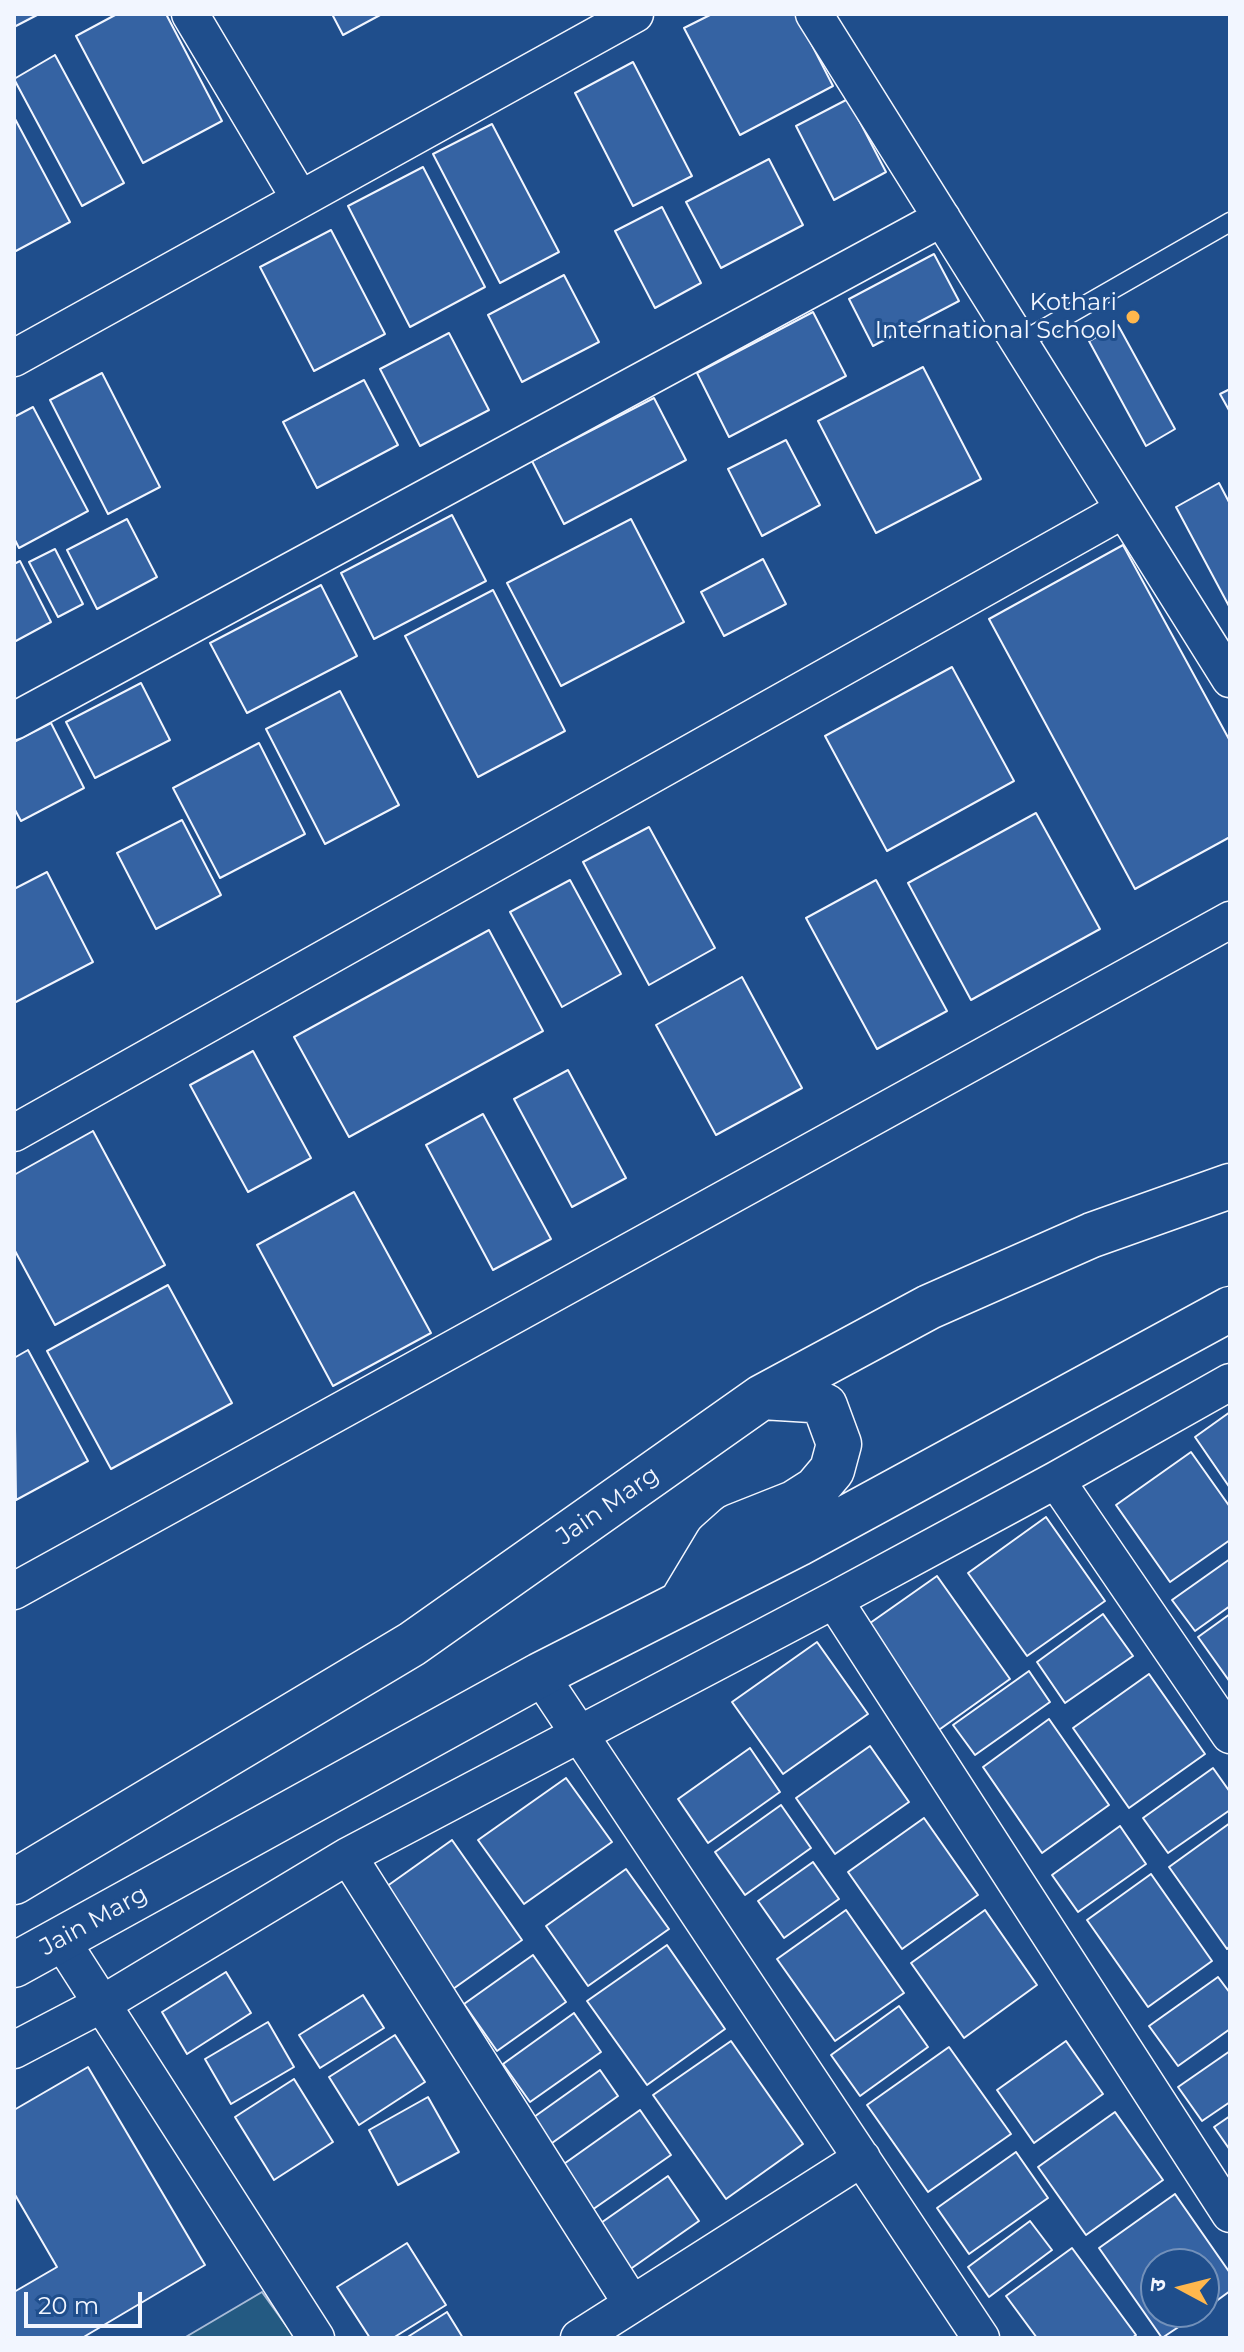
<!DOCTYPE html>
<html>
<head>
<meta charset="utf-8">
<style>
	body { margin:0 }
	#map { position:relative; width:1244px; height:2352px; overflow:hidden; background:#1f4e8c; font-family:Montserrat,"Noto Sans Devanagari",sans-serif }
	canvas { display:block }
	.frame { position:absolute; inset:0; border:16px solid #f2f6ff; pointer-events:none }
	.north { position:absolute; left:1140px; top:2248px; width:80px; height:80px; box-sizing:border-box; background:#1f4e8c; border:2px solid #7391ba; border-radius:50%; rotate:277deg; font-size:22px; font-weight:700; line-height:32px; text-align:center; color:#f2f6ff }
	.north::after { content:''; display:block; margin:auto; width:28px; height:36px; background:#ffb74d; clip-path:polygon(50% 0,100% 100%,50% 72%,0 100%) }
	.scale { position:absolute; left:24px; top:2292px; width:118px; height:36px; box-sizing:border-box; border:4px solid #f2f6ff; border-top:0; padding-left:10px; font-size:24px; line-height:28px; white-space:nowrap; color:#f2f6ff; -webkit-text-stroke:6px #1f4e8c; paint-order:stroke }
</style>
</head>
<body>
<div id="map">
<canvas width="1244" height="2352"></canvas>
<div class="frame"></div>
<div class="north">उ</div>
<div class="scale">20 m</div>
</div>
<script>
const ctx = document.querySelector('canvas').getContext('2d');
ctx.lineJoin = 'round';
function fill(path, color) {
  ctx.fillStyle = color;
  ctx.fill(path, 'evenodd');
}
function shape(rows) {
  const path = new Path2D();
  for (const r of rows) {
    path.moveTo(r[0], r[1]);
    for (let i = 2; i < r.length; i += 2) path.lineTo(r[i], r[i + 1]);
  }
  return path;
}
function strokePath(path, color, width, dash) {
  ctx.strokeStyle = color;
  ctx.lineWidth = width;
  ctx.lineCap = dash ? 'butt' : 'round';
  ctx.setLineDash(dash || []);
  ctx.stroke(path);
}
function label(font, color, halo, rows, align = 'center') {
  ctx.font = font + ' Montserrat,sans-serif';
  ctx.lineWidth = 6;
  ctx.setLineDash([]);
  ctx.textBaseline = 'middle';
  ctx.strokeStyle = halo;
  ctx.fillStyle = color;
  for (const [text, x, y, turn = 0] of rows) {
    ctx.save();
    ctx.translate(x, y);
    ctx.rotate((+turn || 0) * Math.PI / 180);
    ctx.textAlign = isNaN(turn) ? turn : align;
    if (halo) ctx.strokeText(text, 0, 0);
    ctx.fillText(text, 0, 0);
    ctx.restore();
  }
}
const green = shape([
	[262,2292,295,2338,184,2338,262,2292]
]);
fill(green, '#245a82');
strokePath(green, '#a8bbd7', 2);
const building = shape([
	[14,14,39,14,14,27,14,14],
	[117,14,166,14,222,121,143,163,76,36,117,14],
	[332,14,382,14,343,35,332,14],
	[712,14,796,14,833,86,740,135,684,28,712,14],
	[55,55,124,183,82,206,14,79,55,55],
	[633,62,692,176,633,206,575,93,633,62],
	[848,99,886,172,834,200,796,126,848,99],
	[14,117,70,222,14,252,14,117],
	[492,124,559,252,500,283,433,154,492,124],
	[769,159,803,225,721,268,686,202,769,159],
	[423,167,485,287,410,327,348,206,423,167],
	[662,207,701,283,655,308,615,231,662,207],
	[331,230,385,334,314,371,260,267,331,230],
	[934,254,959,301,873,346,849,299,934,254],
	[564,275,599,342,522,382,488,315,564,275],
	[813,312,846,376,729,437,697,373,813,312],
	[1118,325,1175,429,1146,446,1089,341,1118,325],
	[449,333,489,410,420,446,380,369,449,333],
	[923,367,981,479,876,533,818,421,923,367],
	[102,373,160,487,108,514,50,400,102,373],
	[364,380,398,445,317,488,283,422,364,380],
	[1230,389,1230,412,1220,394,1230,389],
	[654,398,686,460,564,524,532,461,654,398],
	[33,407,88,511,19,548,14,538,14,417,33,407],
	[786,440,820,505,762,536,728,469,786,440],
	[1219,483,1230,504,1230,608,1176,507,1219,483],
	[452,515,486,581,374,639,341,573,452,515],
	[127,519,157,577,97,609,67,550,127,519],
	[631,519,684,622,561,686,507,583,631,519],
	[1123,545,1230,741,1230,837,1135,889,989,619,1123,545],
	[55,549,83,604,58,617,29,562,55,549],
	[763,559,786,604,724,636,701,592,763,559],
	[20,561,51,622,14,642,14,564,20,561],
	[321,585,357,656,247,713,210,643,321,585],
	[493,590,565,731,478,777,405,636,493,590],
	[952,667,1014,781,887,851,825,736,952,667],
	[141,683,170,740,95,778,66,722,141,683],
	[340,691,399,805,325,844,266,729,340,691],
	[51,723,84,788,21,821,14,808,14,742,51,723],
	[259,743,305,834,220,878,173,788,259,743],
	[1036,813,1100,929,971,1000,908,883,1036,813],
	[182,820,221,895,156,929,117,853,182,820],
	[649,827,715,948,649,985,583,862,649,827],
	[47,872,93,962,14,1003,14,889,47,872],
	[570,880,621,974,562,1007,510,912,570,880],
	[876,880,947,1011,877,1049,806,918,876,880],
	[489,930,543,1031,349,1137,294,1037,489,930],
	[742,977,802,1088,716,1135,656,1025,742,977],
	[253,1051,311,1158,248,1192,190,1085,253,1051],
	[568,1070,626,1178,572,1207,514,1099,568,1070],
	[483,1114,551,1239,493,1270,426,1145,483,1114],
	[93,1131,165,1265,55,1325,14,1249,14,1175,93,1131],
	[354,1192,431,1333,333,1386,257,1245,354,1192],
	[168,1285,232,1403,111,1469,47,1351,168,1285],
	[28,1350,88,1461,16,1500,14,1358,28,1350],
	[1230,1412,1230,1488,1195,1437,1230,1412],
	[1191,1452,1230,1507,1230,1540,1170,1582,1116,1505,1191,1452],
	[1046,1517,1105,1601,1027,1656,968,1573,1046,1517],
	[1230,1559,1230,1606,1195,1631,1172,1600,1230,1559],
	[937,1576,1010,1679,936,1732,863,1628,937,1576],
	[1103,1614,1133,1656,1065,1703,1037,1662,1103,1614],
	[1230,1614,1230,1682,1198,1637,1230,1614],
	[817,1642,868,1714,783,1774,732,1702,817,1642],
	[1029,1671,1050,1702,975,1755,953,1725,1029,1671],
	[1149,1674,1205,1754,1129,1808,1073,1728,1149,1674],
	[1049,1719,1109,1805,1042,1853,983,1767,1049,1719],
	[870,1746,909,1802,835,1854,796,1798,870,1746],
	[750,1748,780,1792,708,1843,678,1799,750,1748],
	[1213,1768,1230,1792,1230,1810,1168,1853,1143,1818,1213,1768],
	[566,1778,612,1842,524,1904,478,1840,566,1778],
	[781,1805,811,1848,745,1895,715,1852,781,1805],
	[924,1818,978,1895,902,1949,848,1872,924,1818],
	[1230,1823,1230,1946,1227,1949,1169,1867,1230,1823],
	[1120,1826,1146,1864,1078,1912,1052,1875,1120,1826],
	[452,1840,522,1940,453,1989,383,1889,452,1840],
	[813,1862,839,1899,784,1938,758,1901,813,1862],
	[626,1869,669,1929,588,1986,546,1926,626,1869],
	[1151,1874,1212,1961,1148,2007,1087,1920,1151,1874],
	[846,1910,904,1993,835,2041,777,1959,846,1910],
	[985,1910,1037,1985,964,2038,911,1963,985,1910],
	[667,1945,725,2029,647,2085,587,2001,667,1945],
	[533,1955,566,2002,497,2051,464,2004,533,1955],
	[226,1972,251,2013,187,2054,162,2012,226,1972],
	[1218,1977,1230,1993,1230,2029,1178,2066,1149,2026,1218,1977],
	[363,1995,384,2028,320,2068,299,2035,363,1995],
	[899,2006,928,2047,860,2096,831,2055,899,2006],
	[574,2013,601,2052,530,2102,503,2064,574,2013],
	[268,2022,294,2067,231,2104,205,2059,268,2022],
	[395,2035,425,2082,359,2125,329,2077,395,2035],
	[731,2041,803,2144,726,2199,653,2095,731,2041],
	[1066,2041,1103,2094,1034,2143,997,2090,1066,2041],
	[949,2047,1011,2134,928,2192,867,2105,949,2047],
	[1230,2051,1230,2102,1202,2121,1178,2087,1230,2051],
	[88,2067,205,2265,82,2338,14,2338,14,2292,57,2267,14,2193,14,2110,88,2067],
	[600,2070,618,2096,545,2148,527,2122,600,2070],
	[294,2079,333,2142,274,2180,235,2117,294,2079],
	[428,2097,459,2152,398,2185,369,2130,428,2097],
	[640,2110,671,2155,592,2210,561,2166,640,2110],
	[1115,2112,1163,2180,1086,2235,1038,2167,1115,2112],
	[1230,2116,1230,2150,1214,2127,1230,2116],
	[1016,2152,1048,2198,969,2254,937,2208,1016,2152],
	[668,2176,699,2221,629,2270,598,2225,668,2176],
	[1175,2194,1230,2273,1230,2291,1204,2310,1204,2264,1156,2264,1156,2312,1201,2312,1162,2338,1099,2248,1175,2194],
	[1030,2221,1052,2250,989,2297,968,2267,1030,2221],
	[407,2243,446,2305,393,2338,370,2338,337,2287,407,2243],
	[1072,2248,1136,2335,1132,2338,1037,2338,1006,2296,1072,2248],
	[447,2312,463,2338,406,2338,447,2312]
]);
fill(building, '#3563a3');
strokePath(building, '#f2f6ff', 2);
const lane = shape([
	[1019,343,1230,222]
]);
const street = shape([
	[190,14,300,199],
	[814,14,1230,679],
	[14,358,635,14],
	[14,721,942,218],
	[14,1133,1123,510],
	[1056,1480,1230,1735],
	[14,1591,1230,920],
	[834,1600,1230,2214],
	[540,1675,981,2338],
	[348,1856,632,2304],
	[61,1940,316,2338],
	[14,2050,102,2004,348,1856,834,1600,1056,1480,1230,1382],
	[579,2338,862,2158]
]);
const secondary = shape([
	[681,1603,717,1543,736,1526,794,1503,816,1489,832,1470,839,1444,825,1406,811,1400,762,1397],
	[14,1882,412,1644,762,1397,929,1307,1092,1235,1230,1186],
	[14,1965,540,1675,798,1544,1230,1309]
]);
strokePath(lane, '#f2f6ff', 21);
strokePath(street, '#f2f6ff', 39);
strokePath(secondary, '#f2f6ff', 47);
strokePath(lane, '#1f4e8c', 18);
strokePath(street, '#1f4e8c', 36);
strokePath(secondary, '#1f4e8c', 44);
for (const [x, y, r, color] of [
	[1133,317,8,"#ffb74d"]
]) {
  const dot = new Path2D();
  dot.arc(x, y, r, 0, 2 * Math.PI);
  ctx.fillStyle = color;
  ctx.fill(dot);
  strokePath(dot, '#1f4e8c', 3);
}
label('24px', '#f2f6ff', '#1f4e8c', [
	["Kothari",1117,303],
	["International School",1117,331]
], 'right');
label('24px', '#f2f6ff', '#1f4e8c', [
	["Jain Marg",608,1506,-35],
	["Jain Marg",94,1921,-29]
]);
</script>
</body>
</html>
